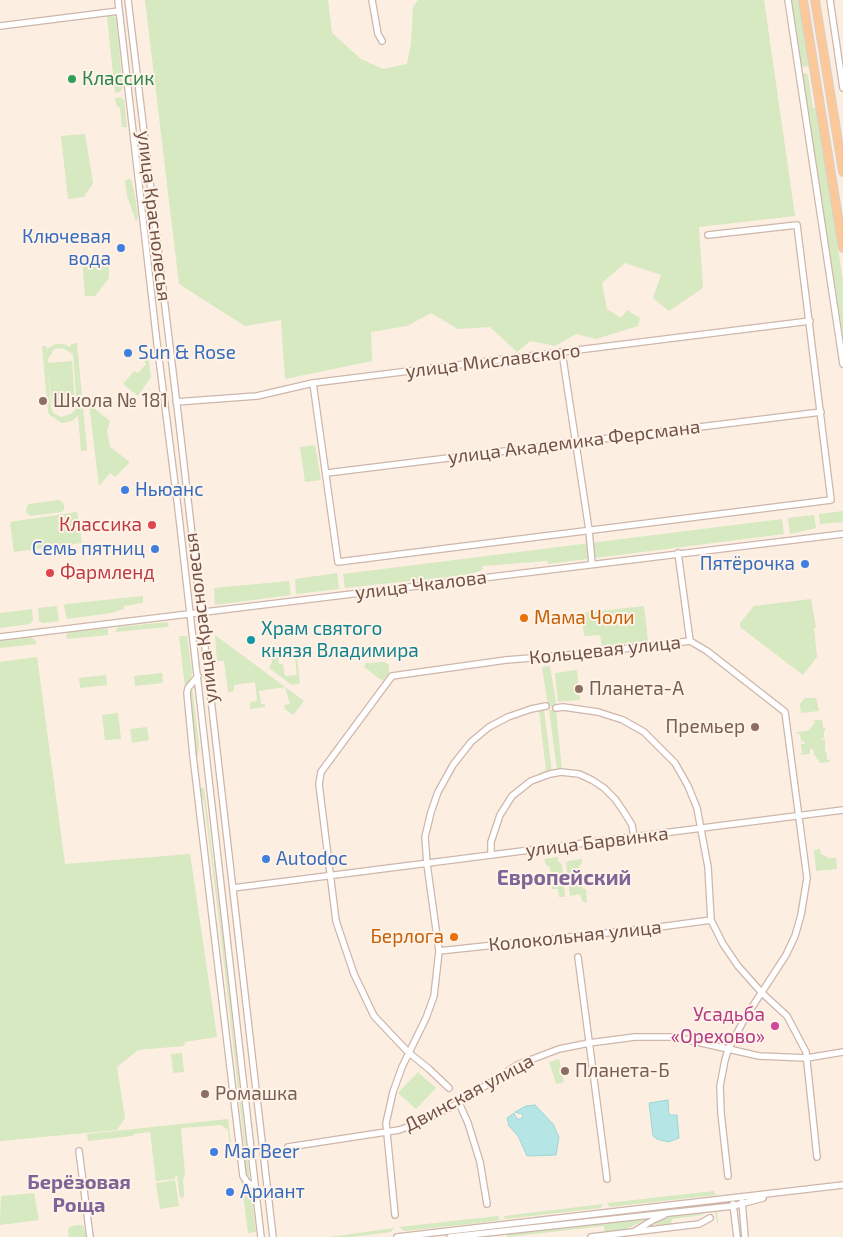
<!DOCTYPE html>
<html>
<head>
<meta charset="utf-8">
<style>
	body { margin:0 }
	canvas { display:block; background:#fceee1 }
</style>
</head>
<body>
<canvas width="843" height="1237"></canvas>
<script>
const ctx = document.querySelector('canvas').getContext('2d');
ctx.lineJoin = 'round';
function fill(path, color) {
  ctx.fillStyle = color;
  ctx.fill(path, 'evenodd');
}
function shape(rows) {
  const path = new Path2D();
  for (const r of rows) {
    path.moveTo(r[0], r[1]);
    for (let i = 2; i < r.length; i += 2) path.lineTo(r[i], r[i + 1]);
  }
  return path;
}
function strokePath(path, color, width, dash) {
  ctx.strokeStyle = color;
  ctx.lineWidth = width;
  ctx.lineCap = dash ? 'butt' : 'round';
  ctx.setLineDash(dash || []);
  ctx.stroke(path);
}
function label(font, color, halo, rows, align = 'center') {
  ctx.font = font + ' "Exo 2",sans-serif';
  ctx.lineWidth = 4;
  ctx.setLineDash([]);
  ctx.textBaseline = 'middle';
  ctx.strokeStyle = halo;
  ctx.fillStyle = color;
  for (const [text, x, y, turn = 0] of rows) {
    ctx.save();
    ctx.translate(x, y);
    ctx.rotate((+turn || 0) * Math.PI / 180);
    ctx.textAlign = isNaN(turn) ? turn : align;
    if (halo) ctx.strokeText(text, 0, 0);
    ctx.fillText(text, 0, 0);
    ctx.restore();
  }
}
fill(shape([
	[145,0,328,0,332,33,361,59,383,69,407,64,411,44,413,7,418,0,764,0,795,216,699,227,703,288,669,311,653,298,661,275,625,263,602,283,607,309,621,318,627,310,640,318,638,326,596,339,576,334,555,346,530,341,517,352,490,327,458,329,431,313,407,326,371,332,372,361,285,379,281,320,245,326,179,284],
	[791,0,800,0,809,66,801,67],
	[112,15,116,18,123,88,120,92,115,93,107,16],
	[805,73,808,75,813,108,817,108,843,281,843,337,802,74],
	[121,97,124,100,127,127,122,127,120,108,116,105,115,98],
	[85,134,93,183,84,197,68,199,61,136],
	[131,179,135,195,138,218,136,221,127,196,125,180],
	[109,257,109,278,95,296,85,296,82,258],
	[77,343,87,450,81,451,78,415,72,421,62,423,51,416,48,412,42,346,46,346,47,349,55,344,64,344,70,347,71,344],
	[62,348,73,354,77,408,71,414,61,417,53,413,51,407,48,367,52,405,75,403,72,361,48,363,48,359,54,349],
	[148,354,151,377,138,396,123,384,134,371,138,373,146,364,143,360],
	[89,404,110,421,107,431,110,447,130,462,115,477,110,473,99,486],
	[315,445,321,480,305,482,300,447],
	[59,500,64,504,64,509,62,512,30,516,26,512,27,506,29,504],
	[843,511,843,522,820,524,819,514],
	[77,512,82,543,14,552,10,522],
	[814,515,816,528,790,534,788,518],
	[782,519,784,534,548,564,547,561,482,566,483,570,466,575,345,588,343,574],
	[337,573,339,589,296,594,295,579],
	[289,581,291,595,215,605,214,588],
	[143,596,143,603,124,606,124,609,111,613,67,619,64,606,66,604],
	[811,599,816,627,814,628,817,657,803,675,740,627,740,623,754,606],
	[57,606,59,621,43,623,39,621,38,608],
	[644,606,648,641,602,646,600,635,584,636,581,613],
	[32,609,33,620,30,624,0,628,0,613],
	[167,622,169,625,167,627,115,632,118,627],
	[104,628,108,629,108,635,67,639,66,632],
	[215,635,304,701,293,715,285,709,284,705,290,704,285,687,259,691,261,704,265,704,265,707,250,709,250,702,257,701,255,682,234,685,234,691,228,692,224,661,217,661],
	[179,636,187,636,192,672,191,680,185,687],
	[30,637,34,639,37,644,0,648,0,641],
	[277,648,279,664,283,664,285,676,297,675,295,658,297,658,300,683,292,685,269,668,272,662,270,649],
	[37,657,65,864,190,854,217,1037,185,1042,184,1046,138,1050,117,1067,125,1118,117,1130,0,1141,0,662],
	[385,662,389,665,389,674,383,680,380,679,364,667,366,663],
	[550,666,556,703,556,707,548,707,542,667],
	[577,670,580,700,558,702,555,673],
	[162,673,163,683,135,686,134,676],
	[106,675,107,685,80,688,79,678],
	[192,686,199,745,198,757,196,757,189,690],
	[805,698,816,698,819,711,801,713,800,704],
	[544,710,552,772,539,775,539,773,546,770,539,711],
	[549,710,556,710,562,769,557,770],
	[118,713,121,739,105,740,102,715],
	[814,720,822,720,823,728,825,728,826,730,824,731,824,738,820,739,825,740,825,751,826,751,827,760,830,760,830,762,820,763,814,754,813,749,810,749,810,754,801,755,800,753,802,753,801,744,805,744,804,741,801,741,800,734,797,734,797,732,808,731,815,723],
	[147,727,149,740,132,743,130,729],
	[200,788,204,788,221,920,250,1182,245,1176,242,1154,245,1151,219,920,204,801,201,798],
	[820,849,821,854,829,858,836,858,837,869,816,871,814,850],
	[558,857,558,861,562,865,565,897,559,897,558,889,552,889,550,867,546,865,544,859],
	[582,859,582,862,579,867,582,887,586,890,587,901,586,903,582,901,580,894,570,896,566,863,568,861],
	[182,1053,184,1072,173,1073,171,1054],
	[559,1059,564,1082,556,1084,549,1062],
	[418,1072,436,1088,416,1109,398,1093],
	[228,1119,232,1151,230,1151,228,1130,221,1125,181,1128,185,1174,183,1180,184,1195,184,1197,180,1198,177,1175,175,1175,175,1179,156,1181,150,1132,134,1134,133,1136,88,1141,87,1134],
	[241,1179,251,1189,256,1232,248,1233],
	[175,1180,179,1206,160,1209,156,1183],
	[714,1191,716,1195,610,1207,607,1203],
	[34,1193,39,1220,0,1225,1,1196],
	[603,1204,601,1208,505,1219,504,1216],
	[717,1209,718,1223,717,1223,715,1211,703,1213,703,1215,672,1219,671,1224,656,1225,655,1224,656,1221,681,1213],
	[498,1216,500,1220,469,1224,405,1231,399,1227],
	[654,1216,626,1229,605,1232,604,1226,507,1237,507,1234],
	[81,1225,84,1227,86,1237,69,1237,68,1229,71,1226],
	[394,1228,391,1232,351,1237,330,1237]
]), '#d6e9c0');
const water = shape([
	[668,1100,669,1115,677,1115,679,1138,668,1142,657,1139,653,1136,649,1103,668,1100],
	[535,1105,553,1124,559,1137,556,1155,527,1156,518,1136,509,1126,507,1118,514,1113,517,1119,521,1119,523,1116,522,1114,515,1112,526,1106,535,1105]
]);
fill(water, '#b6e5e5');
strokePath(water, '#9cd6d7', 1);
const minor = shape([
	[118,0,157,343,178,508,261,1237],
	[128,0,179,422,273,1237],
	[372,0,378,34,382,41],
	[788,0,843,364],
	[830,0,843,88],
	[0,26,119,11],
	[562,352,589,530,592,564],
	[313,383,338,562,831,500,797,225,708,235],
	[176,402,257,396,313,383,810,321],
	[327,473,821,412],
	[678,553,690,641],
	[0,637,843,534],
	[198,676,188,688,187,693,193,756,243,1176,247,1182,256,1188],
	[556,708,563,707,598,712,623,720,644,732,675,763,688,786,697,808,708,867,711,920,723,944,738,966,762,993,787,1016,806,1052,817,1157],
	[491,855,491,842,500,815,512,796,531,781,550,774,561,772,579,774,592,780,604,788,615,799,624,812,632,825,634,837],
	[233,888,843,810],
	[439,951,652,928,711,920],
	[578,957,607,1179],
	[449,1088,429,1069,408,1052,374,1016,354,974,336,921,319,784,321,772,392,676,506,660,580,654,690,641,707,651,785,712,807,878,801,915,795,936,786,955,745,1018,728,1050,725,1060,720,1086,721,1113,728,1176],
	[459,1103,468,1123,480,1162,487,1204],
	[288,1147,399,1130,419,1123,459,1103,517,1065,559,1049,589,1043,635,1037,675,1037,759,1056,807,1058,843,1052],
	[79,1151,90,1237],
	[742,1202,745,1237],
	[733,1204,737,1237],
	[395,1215,386,1123,393,1092,402,1067,426,1018,434,996,439,951,427,864,425,837,431,812,438,792,453,765,471,742,489,727,508,717,531,709,546,706],
	[635,1231,653,1220,664,1215],
	[397,1237,843,1185],
	[450,1237,733,1206,763,1198],
	[591,1237,699,1224,710,1218]
]);
const major = shape([
	[803,0,843,248],
	[815,0,843,172]
]);
strokePath(minor, '#cfb6ab', 8);
strokePath(major, '#d8cfcc', 10);
strokePath(minor, '#fff', 5.5);
strokePath(major, '#fbc999', 8);
for (const [x, y, r, color] of [
	[72,79,5,"#2e9e5b"],
	[121,248,5,"#3f7fe0"],
	[128,353,5,"#3f7fe0"],
	[43,401,5,"#8d6e63"],
	[125,490,5,"#3f7fe0"],
	[152,525,5,"#e0444e"],
	[155,549,5,"#3f7fe0"],
	[805,564,5,"#3f7fe0"],
	[50,573,5,"#e0444e"],
	[524,618,5,"#e8710a"],
	[251,640,5,"#0f9aa8"],
	[579,689,5,"#8d6e63"],
	[755,727,5,"#8d6e63"],
	[266,859,5,"#3f7fe0"],
	[454,937,5,"#e8710a"],
	[775,1026,5,"#d1479c"],
	[565,1071,5,"#8d6e63"],
	[205,1094,5,"#8d6e63"],
	[214,1152,5,"#3f7fe0"],
	[230,1192,5,"#3f7fe0"]
]) {
  const dot = new Path2D();
  dot.arc(x, y, r, 0, 2 * Math.PI);
  ctx.fillStyle = color;
  ctx.fill(dot);
  strokePath(dot, '#fff2e7', 2);
}
label('19px', '#27864d', '#fff2e7', [
	["Классик",82,79]
], 'left');
label('19px', '#735248', '#fff2e7', [
	["улица Краснолесья",154,216,83],
	["улица Миславского",493,361,-7],
	["улица Академика Ферсмана",574,442,-7],
	["улица Чкалова",421,585,-7],
	["улица Краснолесья",201,618,-97],
	["Кольцевая улица",605,650,-6],
	["улица Барвинка",597,842,-7],
	["Колокольная улица",575,936,-6],
	["Двинская улица",469,1093,-28]
]);
label('19px', '#366cbe', '#fff2e7', [
	["Ключевая",111,237,"right"],
	["вода",111,259,"right"],
	["Sun & Rose",138,353],
	["Ньюанс",135,490],
	["Семь пятниц",145,549,"right"],
	["Пятёрочка",795,564,"right"],
	["Autodoc",276,859],
	["МагBeer",224,1152],
	["Ариант",240,1192]
], 'left');
label('19px', '#785e54', '#fff2e7', [
	["Школа № 181",53,401],
	["Планета-А",589,689],
	["Премьер",745,727,"right"],
	["Планета-Б",575,1071],
	["Ромашка",215,1094]
], 'left');
label('19px', '#be3a42', '#fff2e7', [
	["Классика",142,525],
	["Фармленд",60,573,"left"]
], 'right');
label('19px', '#c56008', '#fff2e7', [
	["Мама Чоли",534,618],
	["Берлога",444,937,"right"]
], 'left');
label('19px', '#0d838f', '#fff2e7', [
	["Храм святого",261,629],
	["князя Владимира",261,651]
], 'left');
label('19px', '#b23c85', '#fff2e7', [
	["Усадьба",765,1015],
	["«Орехово»",765,1037]
], 'right');
label('bold 20px', '#7e6497', '#fff2e7', [
	["Берёзовая",79,1182],
	["Роща",79,1205]
]);
label('bold 21px', '#7e6497', '#fff2e7', [
	["Европейский",564,878]
]);
</script>
</body>
</html>
